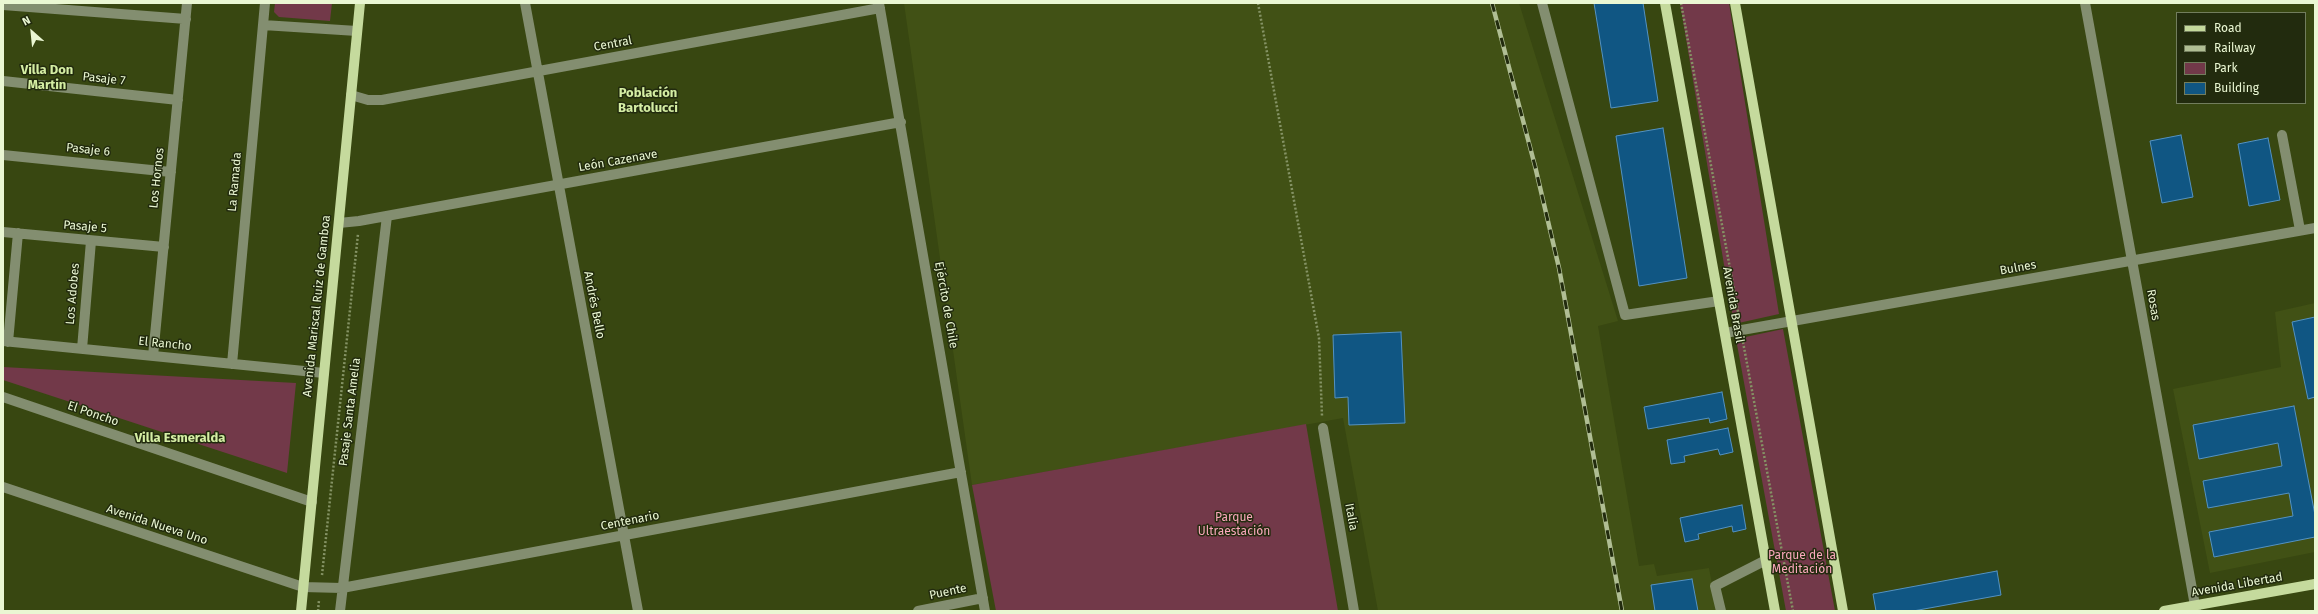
<!DOCTYPE html>
<html>
<head>
<meta charset="utf-8">
<style>
	body { margin:0 }
	#map { position:relative; width:2318px; height:614px; overflow:hidden; background:#384711; font-family:"Fira Sans",sans-serif }
	canvas { display:block }
	.frame { position:absolute; inset:0; border:4px solid #eaf7d3; pointer-events:none }
	.legend { position:absolute; left:2176px; top:12px; width:130px; height:92px; box-sizing:border-box; background:#222b0e; border:1px solid #727d5d; margin:0; padding:5px 7px; list-style:none; font-size:12px; color:#eaf7d3 }
	.legend li { display:flex; align-items:center; gap:8px; height:20px }
	.legend b { width:20px; border:1px solid #727d5d }
	.north { position:absolute; left:12px; top:12px; width:40px; height:40px; -webkit-text-stroke:3px #222b0e; paint-order:stroke; rotate:333deg; font-size:11px; font-weight:700; line-height:16px; text-align:center; color:#eaf7d3 }
	.north::after { content:''; display:block; margin:auto; width:14px; height:18px; background:#eaf7d3; clip-path:polygon(50% 0,100% 100%,50% 72%,0 100%) }
</style>
</head>
<body>
<div id="map">
<canvas width="2318" height="614"></canvas>
<div class="frame"></div>
<ul class="legend">
<li><b style="height:5px;background:#c5da9d"></b>Road</li>
<li><b style="height:5px;background:#b0be94"></b>Railway</li>
<li><b style="height:11px;background:#723949"></b>Park</li>
<li><b style="height:11px;background:#105683"></b>Building</li>
</ul>
<div class="north">N</div>
</div>
<script>
const ctx = document.querySelector('canvas').getContext('2d');
ctx.lineJoin = 'round';
function fill(path, color) {
  ctx.fillStyle = color;
  ctx.fill(path, 'evenodd');
}
function shape(rows) {
  const path = new Path2D();
  for (const r of rows) {
    path.moveTo(r[0], r[1]);
    for (let i = 2; i < r.length; i += 2) path.lineTo(r[i], r[i + 1]);
  }
  return path;
}
function strokePath(path, color, width, dash) {
  ctx.strokeStyle = color;
  ctx.lineWidth = width;
  ctx.lineCap = dash ? 'butt' : 'round';
  ctx.setLineDash(dash || []);
  ctx.stroke(path);
}
function label(font, color, halo, rows, align = 'center') {
  ctx.font = font + ' "Fira Sans",sans-serif';
  ctx.lineWidth = 3;
  ctx.setLineDash([]);
  ctx.textBaseline = 'middle';
  ctx.strokeStyle = halo;
  ctx.fillStyle = color;
  for (const [text, x, y, turn = 0] of rows) {
    ctx.save();
    ctx.translate(x, y);
    ctx.rotate((+turn || 0) * Math.PI / 180);
    ctx.textAlign = isNaN(turn) ? turn : align;
    if (halo) ctx.strokeText(text, 0, 0);
    ctx.fillText(text, 0, 0);
    ctx.restore();
  }
}
fill(shape([
	[904,3,1519,3,1618,321,1598,326,1639,566,1654,564,1657,576,1709,568,1717,611,1378,611,1343,418,972,485],
	[2315,303,2315,552,2210,573,2173,389,2281,367,2275,312]
]), '#415115');
fill(shape([
	[275,3,332,3,330,21,279,17,274,12],
	[1680,3,1729,3,1779,314,1734,324],
	[1783,329,1835,611,1786,611,1736,339],
	[3,367,296,383,287,473,3,380],
	[1306,424,1338,611,996,611,972,485]
]), '#723949');
const building = shape([
	[1594,3,1643,3,1658,101,1611,108,1594,3],
	[1663,128,1687,278,1639,286,1616,136,1663,128],
	[2181,135,2193,197,2162,203,2150,141,2181,135],
	[2268,138,2280,200,2249,206,2238,144,2268,138],
	[2315,317,2315,397,2308,399,2292,322,2315,317],
	[1401,332,1405,423,1349,425,1348,397,1335,398,1333,335,1401,332],
	[1722,392,1727,419,1710,423,1709,418,1648,429,1644,407,1722,392],
	[2294,406,2315,515,2315,537,2214,557,2209,532,2293,516,2289,493,2208,508,2203,481,2282,466,2278,443,2199,459,2193,425,2294,406],
	[1728,428,1733,452,1720,455,1718,449,1684,456,1685,462,1671,464,1667,440,1728,428],
	[1742,505,1746,529,1733,532,1732,526,1698,534,1699,539,1685,542,1680,518,1742,505],
	[1997,571,2001,595,1913,611,1876,611,1873,594,1997,571],
	[1692,579,1698,611,1655,611,1651,585,1692,579]
]);
fill(building, '#105683');
strokePath(building, '#5392c3', 1);
strokePath(shape([
	[1258,3,1319,338,1322,416],
	[1681,3,1739,317],
	[1743,342,1793,611],
	[322,575,358,234],
	[318,611,319,600]
]), '#859365', 2.5, [2, 2]);
strokePath(shape([
	[525,3,638,611],
	[879,3,985,611],
	[1542,3,1625,315,1719,301],
	[2085,3,2196,611],
	[3,5,186,19],
	[263,25,357,31],
	[3,81,178,100],
	[351,95,368,100,382,100,880,8],
	[2282,135,2300,230],
	[3,155,171,172],
	[339,223,359,221,901,122],
	[3,232,164,247],
	[1725,333,2315,228],
	[3,341,324,373],
	[8,342,18,233],
	[82,349,91,241],
	[153,356,187,3],
	[232,364,265,3],
	[3,397,312,502],
	[1323,428,1354,611],
	[3,487,303,587,342,588,961,472],
	[340,611,387,216],
	[918,611,983,598],
	[1721,611,1715,586,1766,560]
]), '#838e70', 10);
strokePath(shape([
	[1665,3,1775,611],
	[1735,3,1843,611],
	[301,611,360,3],
	[2164,611,2315,584]
]), '#c5da9d', 10);
const rail = shape([
	[1492,3,1535,166,1559,268,1622,611]
]);
strokePath(rail, '#b0be94', 4.5);
strokePath(rail, '#222b0e', 3, [9]);
label('12px', '#eaf7d3', '#222b0e', [
	["Central",613,44,-10],
	["Pasaje 7",104,79,6],
	["Pasaje 6",88,150,6],
	["León Cazenave",618,161,-10],
	["Los Hornos",157,178,-84],
	["La Ramada",235,182,-85],
	["Pasaje 5",85,227,5],
	["Bulnes",2018,268,-10],
	["Los Adobes",73,294,-85],
	["Andrés Bello",594,305,79],
	["Ejército de Chile",946,305,80],
	["Avenida Brasil",1733,305,80],
	["Rosas",2153,305,80],
	["Avenida Mariscal Ruiz de Gamboa",317,306,-84],
	["El Rancho",165,344,6],
	["Pasaje Santa Amelia",350,412,-83],
	["El Poncho",93,414,19],
	["Italia",1351,517,80],
	["Centenario",630,521,-11],
	["Avenida Nueva Uno",157,525,18],
	["Avenida Libertad",2237,585,-10],
	["Puente",948,592,-12]
]);
label('12px', '#fba8bd', '#222b0e', [
	["Parque",1234,518],
	["Ultraestación",1234,532],
	["Parque de la",1802,556],
	["Meditación",1802,570]
]);
label('bold 13px', '#d5eea4', '#222b0e', [
	["Villa Don",47,70],
	["Martin",47,85],
	["Población",648,93],
	["Bartolucci",648,108],
	["Villa Esmeralda",180,438]
]);
</script>
</body>
</html>
